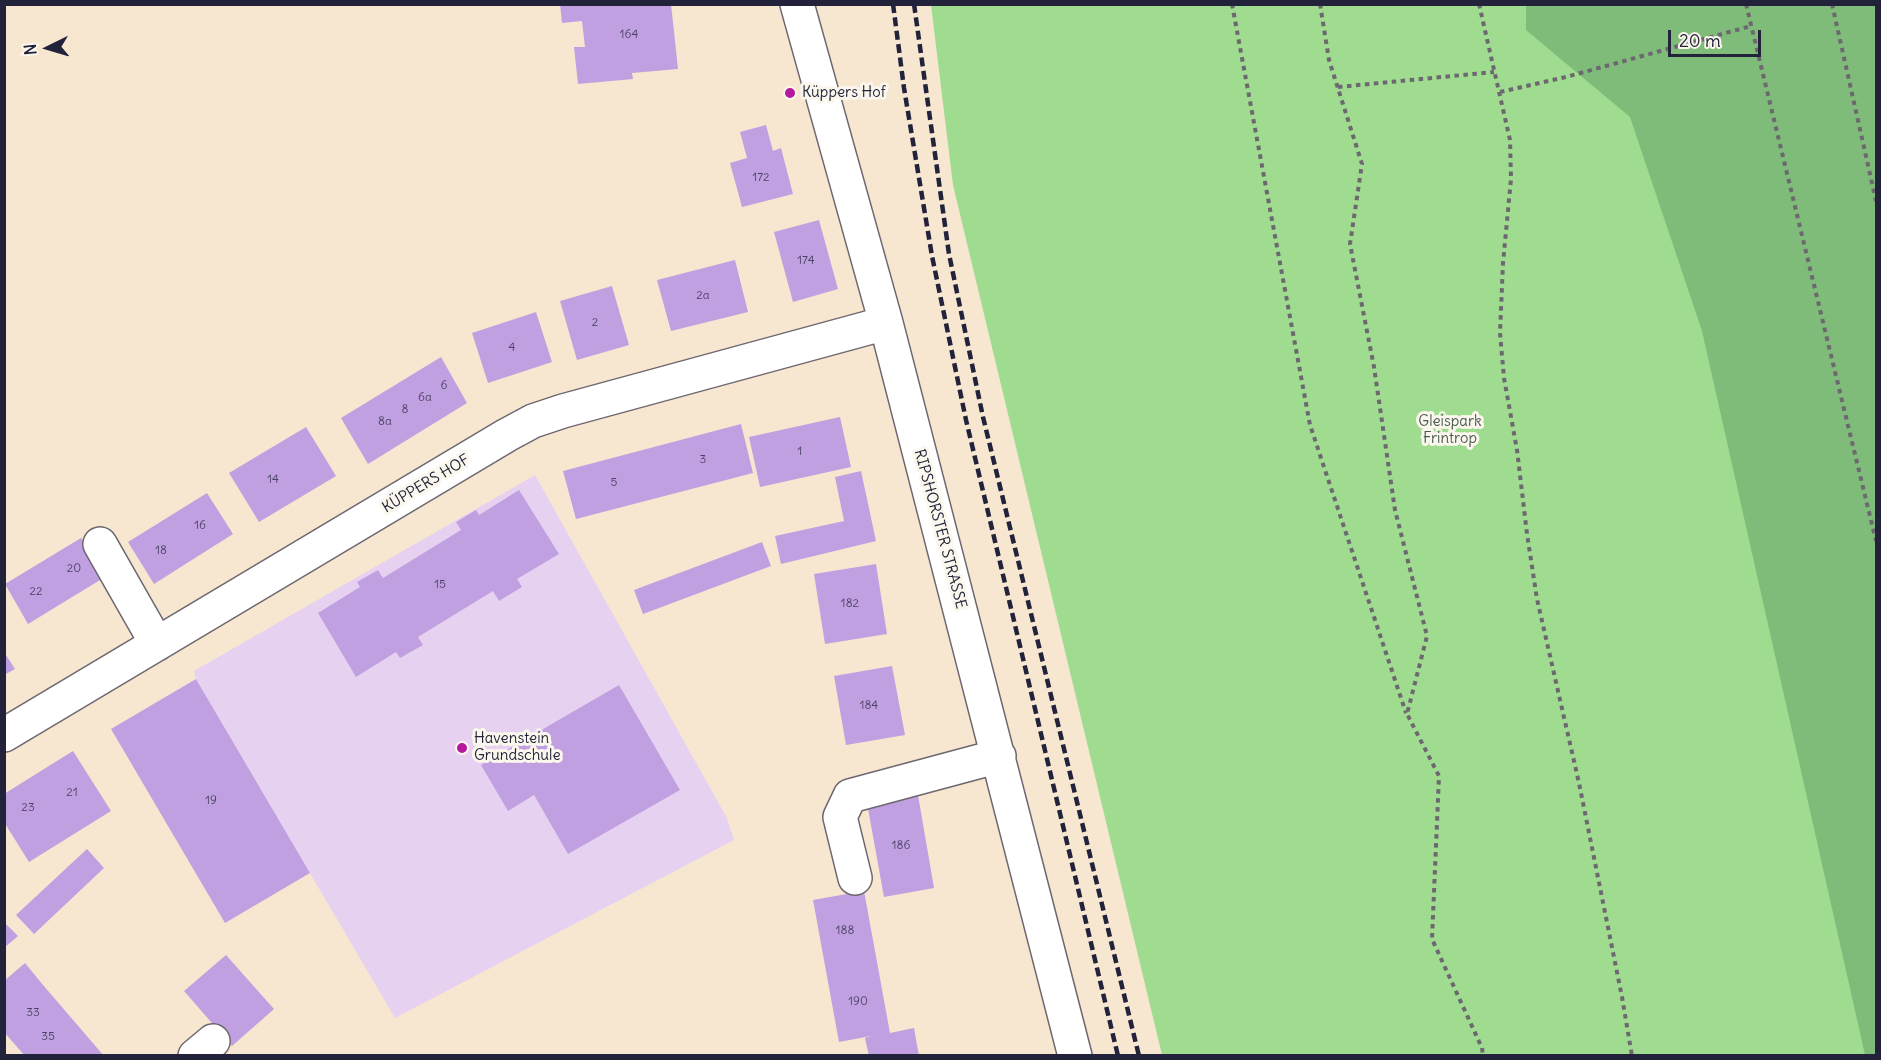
<!DOCTYPE html>
<html>
<head>
<meta charset="utf-8">
<style>
	body { margin:0 }
	#map { position:relative; width:1881px; height:1060px; overflow:hidden; background:#f7e6d0; font-family:Delius,sans-serif }
	canvas { display:block }
	.frame { position:absolute; inset:0; border:6px solid #22223b; pointer-events:none }
	.north { position:absolute; left:18px; top:18px; width:60px; height:60px; -webkit-text-stroke:4px #fbf7ec; paint-order:stroke; rotate:265deg; font-size:16px; font-weight:700; line-height:24px; text-align:center; color:#22223b }
	.north::after { content:''; display:block; margin:auto; width:21px; height:27px; background:#22223b; clip-path:polygon(50% 0,100% 100%,50% 72%,0 100%) }
	.scale { position:absolute; left:1668px; top:30px; width:93px; height:27px; box-sizing:border-box; border:3px solid #22223b; border-top:0; padding-left:8px; font-size:18px; line-height:21px; white-space:nowrap; color:#22223b; -webkit-text-stroke:4px #fbf7ec; paint-order:stroke }
</style>
</head>
<body>
<div id="map">
<canvas width="1881" height="1060"></canvas>
<div class="frame"></div>
<div class="north">N</div>
<div class="scale">20 m</div>
</div>
<script>
const ctx = document.querySelector('canvas').getContext('2d');
ctx.lineJoin = 'round';
function fill(path, color) {
  ctx.fillStyle = color;
  ctx.fill(path, 'evenodd');
}
function shape(rows) {
  const path = new Path2D();
  for (const r of rows) {
    path.moveTo(r[0], r[1]);
    for (let i = 2; i < r.length; i += 2) path.lineTo(r[i], r[i + 1]);
  }
  return path;
}
function strokePath(path, color, width, dash) {
  ctx.strokeStyle = color;
  ctx.lineWidth = width;
  ctx.lineCap = dash ? 'butt' : 'round';
  ctx.setLineDash(dash || []);
  ctx.stroke(path);
}
function label(font, color, halo, rows, align = 'center') {
  ctx.font = font + ' Delius,sans-serif';
  ctx.lineWidth = 6;
  ctx.setLineDash([]);
  ctx.textBaseline = 'middle';
  ctx.strokeStyle = halo;
  ctx.fillStyle = color;
  for (const [text, x, y, turn = 0] of rows) {
    ctx.save();
    ctx.translate(x, y);
    ctx.rotate((+turn || 0) * Math.PI / 180);
    ctx.textAlign = isNaN(turn) ? turn : align;
    if (halo) ctx.strokeText(text, 0, 0);
    ctx.fillText(text, 0, 0);
    ctx.restore();
  }
}
fill(shape([
	[535,475,727,818,734,840,395,1018,196,679,194,671]
]), '#e6d2f0');
fill(shape([
	[931,5,1876,5,1876,1055,1162,1055,953,185]
]), '#9fdc90');
fill(shape([
	[1526,5,1876,5,1876,1055,1865,1055,1702,331,1630,117,1526,30]
]), '#7fbc7a');
fill(shape([
	[560,4,671,4,678,69,632,73,633,79,578,84,574,47,585,47,582,21,562,23],
	[766,125,773,151,781,148,793,194,742,207,730,163,747,158,740,132],
	[819,220,838,289,793,302,774,232],
	[735,260,748,312,671,331,657,280],
	[612,286,629,345,577,360,560,301],
	[536,312,552,362,488,383,472,333],
	[441,357,467,403,368,464,341,418],
	[840,417,851,467,760,487,749,437],
	[741,424,753,473,576,519,563,471],
	[306,427,336,476,259,522,229,473],
	[861,471,876,541,781,564,775,536,844,521,835,477],
	[519,490,559,554,517,579,522,587,499,601,493,591,418,637,423,645,400,658,396,652,356,677,318,613,360,587,357,582,378,570,383,578,461,530,456,522,476,510,479,515],
	[207,493,233,534,154,584,128,542],
	[81,538,105,577,28,624,5,584],
	[762,542,771,566,643,614,634,590],
	[876,564,887,634,825,644,814,574],
	[4,652,15,669,4,675],
	[892,666,905,735,846,745,834,676],
	[196,679,310,873,225,923,111,729],
	[619,685,680,790,568,854,534,795,508,811,481,765],
	[73,751,111,811,29,862,4,822,4,794],
	[918,795,934,888,884,897,867,803],
	[87,849,104,868,34,934,16,915],
	[864,891,890,1033,914,1028,919,1056,869,1056,865,1038,871,1036,839,1042,813,900],
	[4,922,18,936,4,948],
	[226,955,274,1009,232,1046,184,991],
	[25,963,43,985,104,1056,25,1056,4,1032,4,981]
]), '#c1a0e1');
const minor = shape([
	[797,4,886,323,1075,1056],
	[100,544,157,644],
	[4,735,507,435,533,421,563,411,886,323],
	[855,878,840,817,850,796,999,756],
	[195,1056,213,1041]
]);
strokePath(minor, '#6d676f', 36);
strokePath(shape([
	[1232,4,1310,425,1406,713],
	[1320,4,1329,60,1362,164,1350,244,1374,367,1395,510,1427,636,1407,714,1439,776,1432,939,1482,1048,1483,1056],
	[1479,4,1510,140,1511,179,1503,263,1500,333,1504,378,1517,450,1527,534,1537,599,1579,783,1622,997,1632,1056],
	[1746,4,1876,541],
	[1832,4,1876,201],
	[1338,87,1494,72],
	[1500,92,1566,77,1751,26]
]), '#6d676f', 4, [4.5, 4.5]);
strokePath(minor, '#fff', 33);
strokePath(shape([
	[893,4,904,88,932,256,966,420,1118,1056],
	[914,4,949,254,983,417,1139,1056]
]), '#22223b', 4.5, [9, 4.5]);
for (const [x, y, r, color] of [
	[790,93,6,"#b5179e"],
	[462,748,6,"#b5179e"]
]) {
  const dot = new Path2D();
  dot.arc(x, y, r, 0, 2 * Math.PI);
  ctx.fillStyle = color;
  ctx.fill(dot);
  strokePath(dot, '#fbf7ec', 2);
}
label('12px', '#4a4264', null, [
	["164",629,35],
	["172",761,178],
	["174",806,261],
	["2a",703,296],
	["2",595,323],
	["4",512,348],
	["6",444,386],
	["6a",425,398],
	["8",405,410],
	["8a",385,422],
	["1",800,452],
	["3",703,460],
	["14",273,480],
	["5",614,483],
	["16",200,526],
	["18",161,551],
	["20",74,569],
	["15",440,585],
	["22",36,592],
	["182",850,604],
	["184",869,706],
	["21",72,793],
	["19",211,801],
	["23",28,808],
	["186",901,846],
	["188",845,931],
	["190",858,1002],
	["33",33,1013],
	["35",48,1037]
]);
label('15px', '#22223b', '#fbf7ec', [
	["Küppers Hof",802,93],
	["Havenstein",474,739],
	["Grundschule",474,756]
], 'left');
label('15px', '#485a54', '#fbf7ec', [
	["Gleispark",1450,422],
	["Frintrop",1450,439]
]);
label('15px', '#22223b', '#fbf7ec', [
	["KÜPPERS HOF",426,484,-31],
	["RIPSHORSTER STRASSE",940,529,75]
]);
</script>
</body>
</html>
